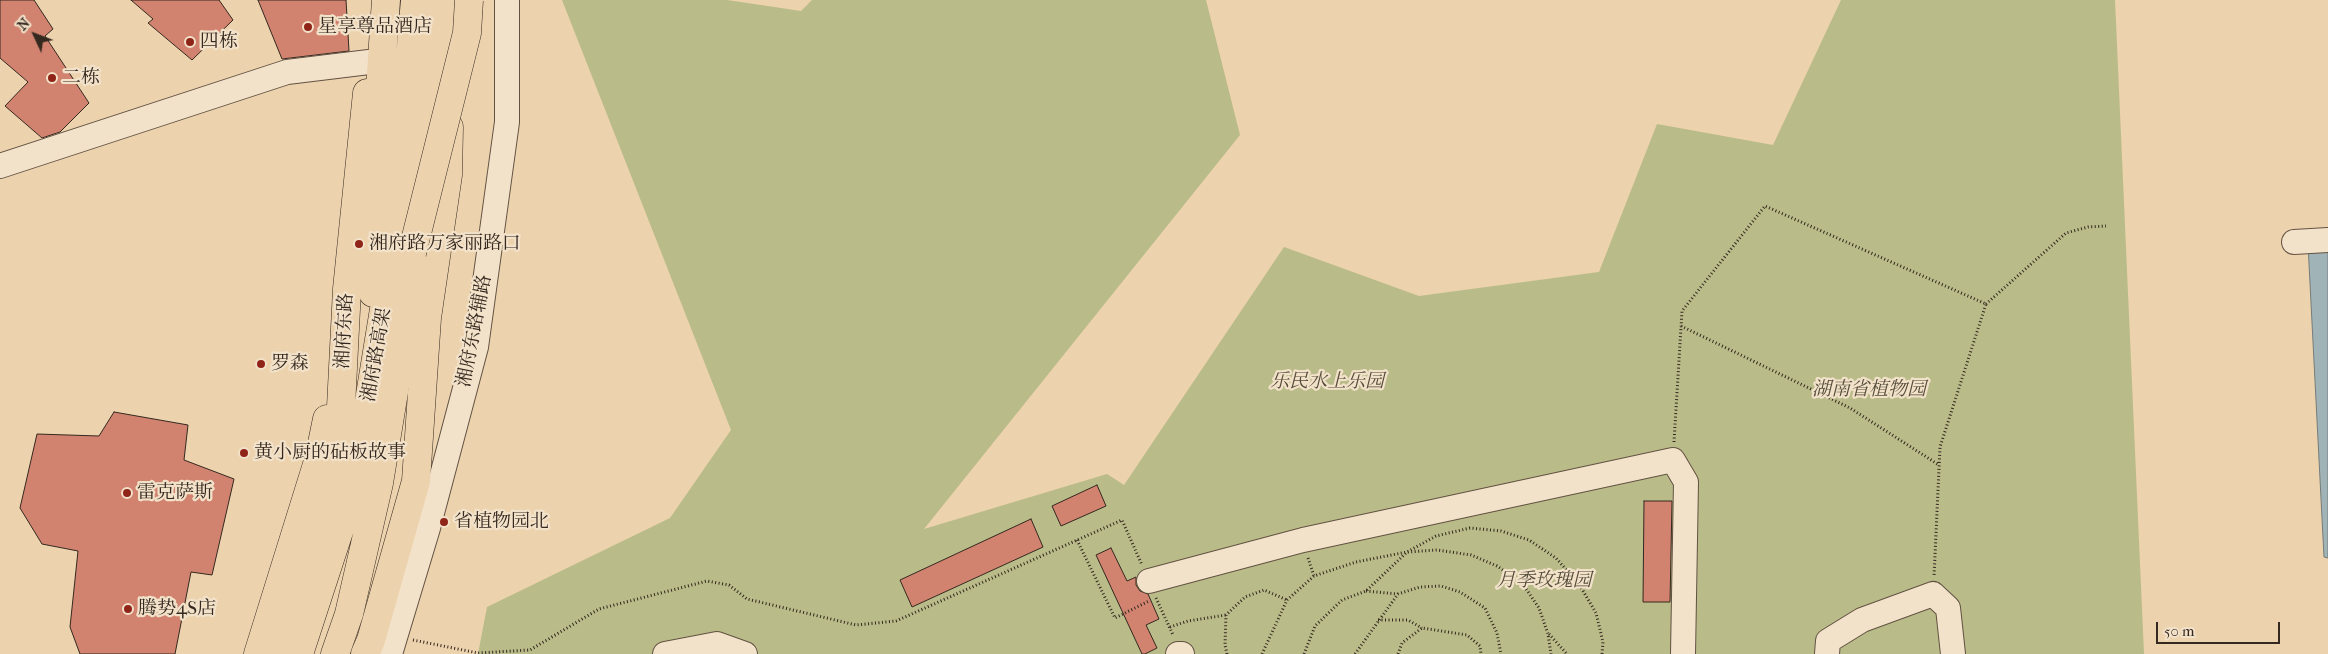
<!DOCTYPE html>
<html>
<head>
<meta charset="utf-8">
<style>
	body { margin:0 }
	#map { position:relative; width:2328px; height:654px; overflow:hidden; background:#ecd2ad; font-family:"IM FELL French Canon",serif }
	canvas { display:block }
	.north { position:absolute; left:10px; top:10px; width:50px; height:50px; -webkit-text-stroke:4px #f3e2ca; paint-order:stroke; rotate:313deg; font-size:14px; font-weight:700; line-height:20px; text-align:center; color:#34281f }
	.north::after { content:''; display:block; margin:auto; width:18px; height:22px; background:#34281f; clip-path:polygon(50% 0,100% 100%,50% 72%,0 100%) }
	.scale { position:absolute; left:2156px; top:622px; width:124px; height:22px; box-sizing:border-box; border:2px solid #34281f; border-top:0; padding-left:6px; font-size:15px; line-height:18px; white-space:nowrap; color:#34281f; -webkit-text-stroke:4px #f3e2ca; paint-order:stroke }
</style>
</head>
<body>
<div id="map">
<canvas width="2328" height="654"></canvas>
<div class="north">N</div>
<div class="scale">50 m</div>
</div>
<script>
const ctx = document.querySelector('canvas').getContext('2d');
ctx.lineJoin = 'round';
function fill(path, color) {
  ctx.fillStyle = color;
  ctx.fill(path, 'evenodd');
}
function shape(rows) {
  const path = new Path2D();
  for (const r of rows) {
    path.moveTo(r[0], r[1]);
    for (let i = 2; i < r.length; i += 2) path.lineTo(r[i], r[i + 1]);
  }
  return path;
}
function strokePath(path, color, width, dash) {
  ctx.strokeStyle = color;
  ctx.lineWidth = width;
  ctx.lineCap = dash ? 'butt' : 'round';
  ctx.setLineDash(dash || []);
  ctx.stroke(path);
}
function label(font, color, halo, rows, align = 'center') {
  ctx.font = font + ' "IM FELL French Canon","Noto Serif SC",serif';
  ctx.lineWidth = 4.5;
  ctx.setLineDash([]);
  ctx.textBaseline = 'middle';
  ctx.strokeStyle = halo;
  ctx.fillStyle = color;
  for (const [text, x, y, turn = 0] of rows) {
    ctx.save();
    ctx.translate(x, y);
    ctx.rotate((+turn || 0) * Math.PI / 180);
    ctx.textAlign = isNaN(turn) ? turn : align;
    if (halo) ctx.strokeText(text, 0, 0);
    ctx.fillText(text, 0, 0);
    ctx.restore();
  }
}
fill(shape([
	[562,0,727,0,801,11,812,0,1206,0,1240,135,924,529,1107,474,1124,485,1284,247,1419,296,1599,272,1657,124,1773,145,1841,0,2115,0,2144,654,478,654,487,607,670,518,731,430]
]), '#b9bb89');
const water = shape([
	[2308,244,2328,244,2328,558,2324,557,2308,244]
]);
fill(water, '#a0b4b7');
strokePath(water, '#757c7a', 1);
const building = shape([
	[0,0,34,0,53,29,45,36,89,103,60,132,42,138,5,106,28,82,0,58,0,0],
	[131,0,219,0,233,20,192,60,148,23,153,19,131,0],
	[258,0,346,0,349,51,282,59,258,0],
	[114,412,188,425,184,460,234,479,212,575,191,572,175,654,80,654,70,627,78,551,42,544,20,508,37,434,99,436,114,412],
	[1097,485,1106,506,1061,526,1052,506,1097,485],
	[1644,501,1672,501,1670,602,1643,602,1644,501],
	[1031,519,1043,547,912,607,900,580,1031,519],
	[1111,548,1127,581,1136,577,1136,585,1140,591,1148,594,1159,619,1146,625,1157,648,1145,654,1142,654,1096,555,1111,548]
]);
fill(building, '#d1836f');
strokePath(building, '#34281f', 1);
const minor = shape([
	[0,166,287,72,369,62],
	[2294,242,2328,240],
	[1149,581,1303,540,1673,460,1686,482,1683,654],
	[390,654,428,528,476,347,507,122,507,0],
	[665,654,717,644,745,654],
	[1178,654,1182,654],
	[1827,654,1828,641,1862,620,1933,594,1948,608,1953,654]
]);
const major = shape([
	[451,74,454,0],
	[258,654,319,458,327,419],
	[278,654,299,598,338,466,347,289,367,93],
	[365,654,371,640,416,481,427,318,448,175,449,127]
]);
const highway = shape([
	[373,293,378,117,386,0],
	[299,654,345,513,369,401,393,254,415,0],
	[335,654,349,614,379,483,407,313,435,0]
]);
strokePath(minor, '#625242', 26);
strokePath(major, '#34281f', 29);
strokePath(highway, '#34281f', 29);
strokePath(shape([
	[1986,304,2066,233,2088,227,2106,226],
	[1681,326,1850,408,1939,465],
	[1674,442,1682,311,1765,206,1986,304,1940,447,1934,577],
	[1077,540,1115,618,1149,601],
	[1308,558,1314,576],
	[1366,591,1397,594],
	[1156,598,1173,635],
	[1378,620,1408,620,1422,628],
	[1170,627,1188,621,1226,615],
	[1549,634,1567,654],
	[413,640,478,653,530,650,599,609,707,581,729,585,747,599,856,625,896,621,1122,520,1142,565],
	[1227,654,1225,645,1226,615,1245,597,1264,590,1287,600],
	[1262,654,1287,600,1314,576,1356,562,1407,552,1436,536,1470,528,1501,531,1529,540,1556,558,1579,584,1596,613,1603,642,1602,654],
	[1304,654,1315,626,1342,600,1366,591,1407,552,1437,550,1471,555,1497,566,1522,583,1539,608,1548,634,1551,654],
	[1355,654,1398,594,1420,587,1441,586,1460,592,1485,608,1497,633,1501,654],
	[1398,654,1402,643,1422,628,1467,635,1480,646,1481,654]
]), '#34281f', 3, [1, 2.5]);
strokePath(minor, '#f3e2ca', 24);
strokePath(major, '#ecd2ad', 28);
strokePath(highway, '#ecd2ad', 28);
const highwayBridge = shape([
	[412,253,467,33,469,0]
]);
strokePath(highwayBridge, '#34281f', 29, []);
strokePath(highwayBridge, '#ecd2ad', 28);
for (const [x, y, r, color] of [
	[308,27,5,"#8f2418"],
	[190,42,5,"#8f2418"],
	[52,78,5,"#8f2418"],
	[359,244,5,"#8f2418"],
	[261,364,5,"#8f2418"],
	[244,453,5,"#8f2418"],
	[127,493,5,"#8f2418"],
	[444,522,5,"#8f2418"],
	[128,609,5,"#8f2418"]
]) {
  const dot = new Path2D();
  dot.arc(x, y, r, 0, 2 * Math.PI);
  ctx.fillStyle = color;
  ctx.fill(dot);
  strokePath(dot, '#f3e2ca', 2);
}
label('19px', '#34281f', '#f3e2ca', [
	["星享尊品酒店",318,27],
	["四栋",200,42],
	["二栋",62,78],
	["湘府路万家丽路口",369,244],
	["罗森",271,364],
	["黄小厨的砧板故事",254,453],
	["雷克萨斯",137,493],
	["省植物园北",454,522],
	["腾势4S店",138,609]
], 'left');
label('19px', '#34281f', '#f3e2ca', [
	["湘府东路",345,331,-87],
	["湘府东路辅路",475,331,-79],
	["湘府路高架",377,355,-80]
]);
label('italic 19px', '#554d3a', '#f3e2ca', [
	["乐民水上乐园",1327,382],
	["湖南省植物园",1869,390],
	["月季玫瑰园",1544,581]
]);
</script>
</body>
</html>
